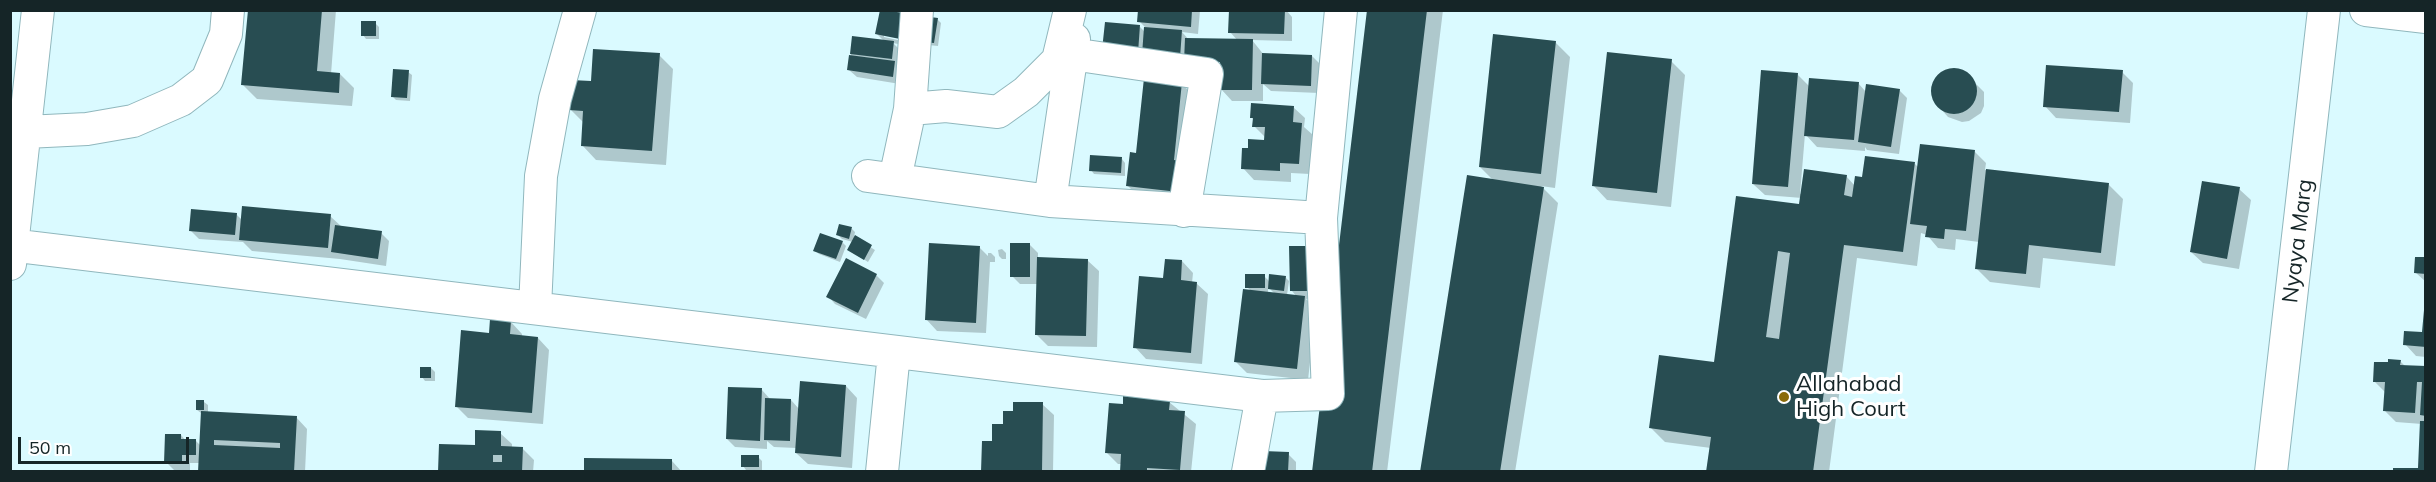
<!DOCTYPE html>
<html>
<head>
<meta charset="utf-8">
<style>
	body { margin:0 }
	#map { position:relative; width:2436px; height:482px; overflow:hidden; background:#dafaff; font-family:Mulish,sans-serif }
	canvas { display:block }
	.frame { position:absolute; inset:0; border:12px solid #152527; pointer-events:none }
	.scale { position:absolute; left:18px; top:437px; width:171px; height:27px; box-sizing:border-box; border:3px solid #152527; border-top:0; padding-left:8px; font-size:18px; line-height:21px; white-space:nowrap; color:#152527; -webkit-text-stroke:4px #fff; paint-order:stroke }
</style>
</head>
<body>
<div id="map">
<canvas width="2436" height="482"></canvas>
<div class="frame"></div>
<div class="scale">50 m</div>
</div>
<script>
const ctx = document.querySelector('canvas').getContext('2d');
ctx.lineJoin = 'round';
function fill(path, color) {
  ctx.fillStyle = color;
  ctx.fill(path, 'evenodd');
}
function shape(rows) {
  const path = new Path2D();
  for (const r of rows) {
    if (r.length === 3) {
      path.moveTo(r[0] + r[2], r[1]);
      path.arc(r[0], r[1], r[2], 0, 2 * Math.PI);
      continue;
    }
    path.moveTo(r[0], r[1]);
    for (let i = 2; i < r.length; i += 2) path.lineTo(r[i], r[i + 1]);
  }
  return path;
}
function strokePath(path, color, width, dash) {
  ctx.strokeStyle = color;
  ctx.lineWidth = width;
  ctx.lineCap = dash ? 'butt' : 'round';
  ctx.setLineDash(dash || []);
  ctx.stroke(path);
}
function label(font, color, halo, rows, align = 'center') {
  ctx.font = font + ' Mulish,sans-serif';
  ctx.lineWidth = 6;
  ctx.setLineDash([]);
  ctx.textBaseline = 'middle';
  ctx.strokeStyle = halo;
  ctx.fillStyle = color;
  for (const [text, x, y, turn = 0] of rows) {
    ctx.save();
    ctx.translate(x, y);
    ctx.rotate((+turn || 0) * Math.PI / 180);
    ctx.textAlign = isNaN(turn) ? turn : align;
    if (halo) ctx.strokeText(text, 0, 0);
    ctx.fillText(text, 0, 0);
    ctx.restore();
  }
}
fill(shape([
	[249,10,336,10,331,74,340,74,354,88,352,106,257,99,243,85],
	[881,10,905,14,913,22,908,46,893,43,901,51,899,67,902,71,900,84,857,77,849,70,853,38,885,42,876,33],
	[884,34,907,39,907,42,884,37],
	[1140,10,1200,10,1198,34,1182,32,1189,40,1238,41,1230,32,1230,10,1286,10,1292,17,1292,41,1252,40,1264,55,1312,56,1320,64,1319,93,1271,91,1263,84,1263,101,1232,101,1221,89,1111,57,1140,27,1145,32,1146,28,1139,21],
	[1368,10,1443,10,1387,472,1313,472],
	[937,19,941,23,938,46,918,44],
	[375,23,379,27,379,39,366,39,363,35],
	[1555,42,1570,57,1555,188,1541,186,1558,203,1515,472,1422,472,1494,181,1480,167],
	[659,55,673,69,666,165,596,160,582,145,584,123,570,109,592,83],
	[1671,61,1685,75,1671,207,1607,200,1593,185],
	[1952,70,1965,73,1984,92,1984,106,1981,113,1969,121,1962,122,1948,117,1940,108,1933,95,1932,89,1939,76],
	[408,72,412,75,410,101,396,100,392,96],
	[2122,72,2133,83,2130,123,2056,118,2045,106],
	[1797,74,1810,87,1858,83,1866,92,1899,90,1907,98,1899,154,1867,150,1865,147,1865,151,1817,147,1805,134,1800,194,1846,176,1855,186,1863,179,1915,164,1918,167,1975,152,1986,163,1985,170,2108,184,2123,199,2115,266,2043,258,2040,288,1990,282,1976,268,1979,242,1956,239,1955,250,1938,248,1927,235,1921,233,1917,266,1857,258,1829,472,1708,472,1711,448,1665,442,1651,428,1715,364,1800,206,1802,198,1765,195,1753,184],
	[1182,84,1193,95,1189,203,1139,197,1128,186,1137,154],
	[1293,107,1305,118,1304,127,1313,135,1310,174,1291,173,1291,182,1254,180,1243,168,1249,150,1266,141,1266,138,1254,126,1254,120,1251,117],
	[1122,159,1125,163,1125,176,1094,174,1091,170],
	[2239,189,2251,200,2239,269,2203,263,2191,252],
	[236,214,242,220,330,216,342,227,381,233,389,241,386,266,340,259,252,251,243,242,199,239,191,231],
	[840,226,852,229,855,232,854,237,875,250,868,262,849,250,853,242,842,239,838,235],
	[842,242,846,246,840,262,819,254,815,251],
	[1030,245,1038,253,1038,259,1087,260,1099,271,1097,347,1048,346,1036,334,1037,284,1020,284,1012,276],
	[979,247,988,256,988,253,991,253,995,257,995,262,990,262,986,333,937,331,926,319],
	[1290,248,1316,298,1306,299,1316,309,1308,380,1247,373,1236,362,1251,291,1247,287,1264,276,1270,282,1285,277,1289,281,1287,295,1297,297,1292,291],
	[1268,287,1275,294,1268,293],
	[1002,249,1006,253,1006,259,1002,259,999,256,998,250],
	[2426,259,2426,282,2416,273],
	[1182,261,1193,273,1192,283,1196,283,1208,294,1202,364,1146,359,1135,347,1165,279],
	[876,275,884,283,866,319,835,304,828,296],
	[2426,307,2426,357,2416,356,2405,344,2424,333],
	[511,322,522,334,522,337,538,338,549,350,543,424,468,418,456,406,490,334],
	[2400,361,2405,366,2426,368,2426,472,2420,470,2422,424,2396,422,2385,411,2386,393,2374,381],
	[431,368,435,372,435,381,425,381,422,377],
	[846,386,857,398,852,468,808,464,796,453,796,448,774,447,767,441,767,449,735,447,727,439,762,390,770,399,791,400,799,409],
	[204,402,208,405,208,413,296,417,307,429,305,472,200,472,200,463,190,463,190,471,174,470,166,462,181,435,186,441,196,441,201,446,201,413,197,410],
	[1169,402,1196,424,1191,472,1121,472,1122,464,1118,464,1106,452,1124,406],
	[1042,404,1054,415,1053,472,983,472,994,442,1015,413],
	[500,433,512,444,512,448,522,448,534,460,533,472,440,472],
	[1288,454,1296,462,1296,472,1263,472],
	[758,457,762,461,762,470,746,470,743,466],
	[672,461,682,472,585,472]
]), '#0003');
fill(shape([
	[248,10,322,10,317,71,340,73,339,93,241,85],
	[880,10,905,13,900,39,875,34],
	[1138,10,1192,10,1191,27,1137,22],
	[1229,10,1285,10,1284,34,1228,33],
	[1367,10,1427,10,1372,472,1312,472],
	[915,15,938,18,934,43,912,41],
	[361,21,376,21,376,36,361,36],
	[1105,22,1140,25,1138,53,1102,50],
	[1144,27,1182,30,1180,58,1142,55],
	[1493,34,1556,41,1541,174,1479,167],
	[852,36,894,41,892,59,850,54],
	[1185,38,1253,39,1252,90,1219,90,1220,62,1184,62],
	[593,49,660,53,652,151,581,146,583,111,569,110,571,80,591,81],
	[1607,52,1672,59,1657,193,1592,186],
	[1262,53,1312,55,1311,86,1261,84],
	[849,55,895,61,893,77,847,70],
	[2046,65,2123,70,2119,112,2043,107],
	[1954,91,23],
	[393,69,409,70,407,98,391,97],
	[1761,70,1798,73,1788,187,1752,184],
	[1144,78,1182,82,1174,160,1182,161,1178,192,1126,186,1130,152,1136,153],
	[1809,78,1859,82,1854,140,1804,136],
	[1866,84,1900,89,1891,147,1858,142],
	[1251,103,1294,106,1293,122,1302,123,1299,164,1280,163,1280,171,1241,169,1242,148,1248,148,1248,139,1264,140,1265,127,1252,127,1253,118,1250,118],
	[1920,144,1975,150,1966,231,1945,229,1944,239,1925,237,1927,226,1910,224],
	[1090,155,1122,157,1121,173,1089,171],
	[1865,156,1915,162,1903,252,1844,245,1813,472,1706,472,1711,437,1649,428,1659,355,1714,362,1736,196,1799,204,1804,169,1847,175,1844,195,1852,197,1855,176,1862,177],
	[1778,251,1790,253,1779,339,1766,337],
	[1986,169,2109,183,2101,253,2029,245,2026,274,1975,269],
	[1467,175,1544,187,1500,472,1420,472],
	[2202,181,2240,187,2227,259,2190,252],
	[242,206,331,214,328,248,239,240],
	[191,209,237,213,235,235,189,231],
	[839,224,852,227,849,239,836,235],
	[335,225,382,231,378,259,331,252],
	[820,233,843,241,836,259,813,251],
	[855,235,872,245,864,260,847,250],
	[929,243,980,246,976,323,925,320],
	[1010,243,1030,243,1030,277,1010,277],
	[1289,246,1307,246,1309,291,1290,291],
	[1037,257,1088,259,1086,336,1035,335],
	[2415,257,2426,257,2426,274,2414,273],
	[846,258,877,274,858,313,826,297],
	[1165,259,1182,260,1181,280,1197,282,1191,353,1133,348,1139,276,1163,278],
	[1245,274,1265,274,1265,288,1245,288],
	[1269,274,1286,276,1284,291,1268,289],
	[1243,289,1305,296,1297,369,1234,362],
	[2424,310,2426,310,2426,347,2403,345,2404,331,2422,332],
	[490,319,511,321,510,334,538,337,532,413,455,407,461,330,489,333],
	[2388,359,2401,360,2400,365,2426,366,2426,416,2420,415,2422,382,2417,382,2415,413,2383,411,2385,382,2373,382,2374,362,2388,362],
	[420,367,431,367,431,378,420,378],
	[800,381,846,385,841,457,795,453],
	[728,387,762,388,760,441,726,439],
	[1123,396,1170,401,1169,410,1185,411,1180,470,1147,468,1147,472,1120,472,1121,454,1105,453,1109,403,1123,404],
	[765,398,791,399,790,441,764,440],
	[196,400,204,400,204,410,196,410],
	[1013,402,1043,402,1042,472,981,472,982,441,992,441,992,424,1003,424,1003,411,1013,411],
	[201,411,297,416,294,472,198,472],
	[214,440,280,443,280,448,214,445],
	[2420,421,2426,421,2426,472,2393,472,2393,468,2418,468],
	[475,430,501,431,501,446,523,447,522,472,438,472,439,444,475,445],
	[493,455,502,455,502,462,493,462],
	[165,434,181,434,181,439,196,439,196,455,182,455,182,463,164,463],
	[1263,451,1289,452,1288,472,1262,472],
	[741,455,759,455,759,467,741,467],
	[584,458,672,459,672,472,584,472]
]), '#284d52');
const minor = shape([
	[2366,10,2426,17],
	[1072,54,1207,74,1184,211],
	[910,109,917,10],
	[26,132,87,129,133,121,181,100,207,80,226,34,228,10],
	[868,176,1050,201,1321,218],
	[895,179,910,109,946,106,998,112,1026,92,1058,60,1070,10],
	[1050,201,1074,39],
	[10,245,1262,396,1328,394,1321,218,1341,10],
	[10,264,38,10],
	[535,308,541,176,555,99,580,10],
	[882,472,894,353],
	[1248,472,1262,396],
	[2271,472,2324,10]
]);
strokePath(minor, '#90b7bd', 34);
strokePath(minor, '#fff', 32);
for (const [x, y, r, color] of [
	[1784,397,6,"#8a6b0a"]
]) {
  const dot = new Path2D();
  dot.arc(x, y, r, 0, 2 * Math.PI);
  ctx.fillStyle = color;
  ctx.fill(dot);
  strokePath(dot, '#fff', 2);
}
label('22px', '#152527', '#fff', [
	["Nyaya Marg",2298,241,-83]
]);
label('22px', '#152527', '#fff', [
	["Allahabad",1796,384],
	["High Court",1796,409]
], 'left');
</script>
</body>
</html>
